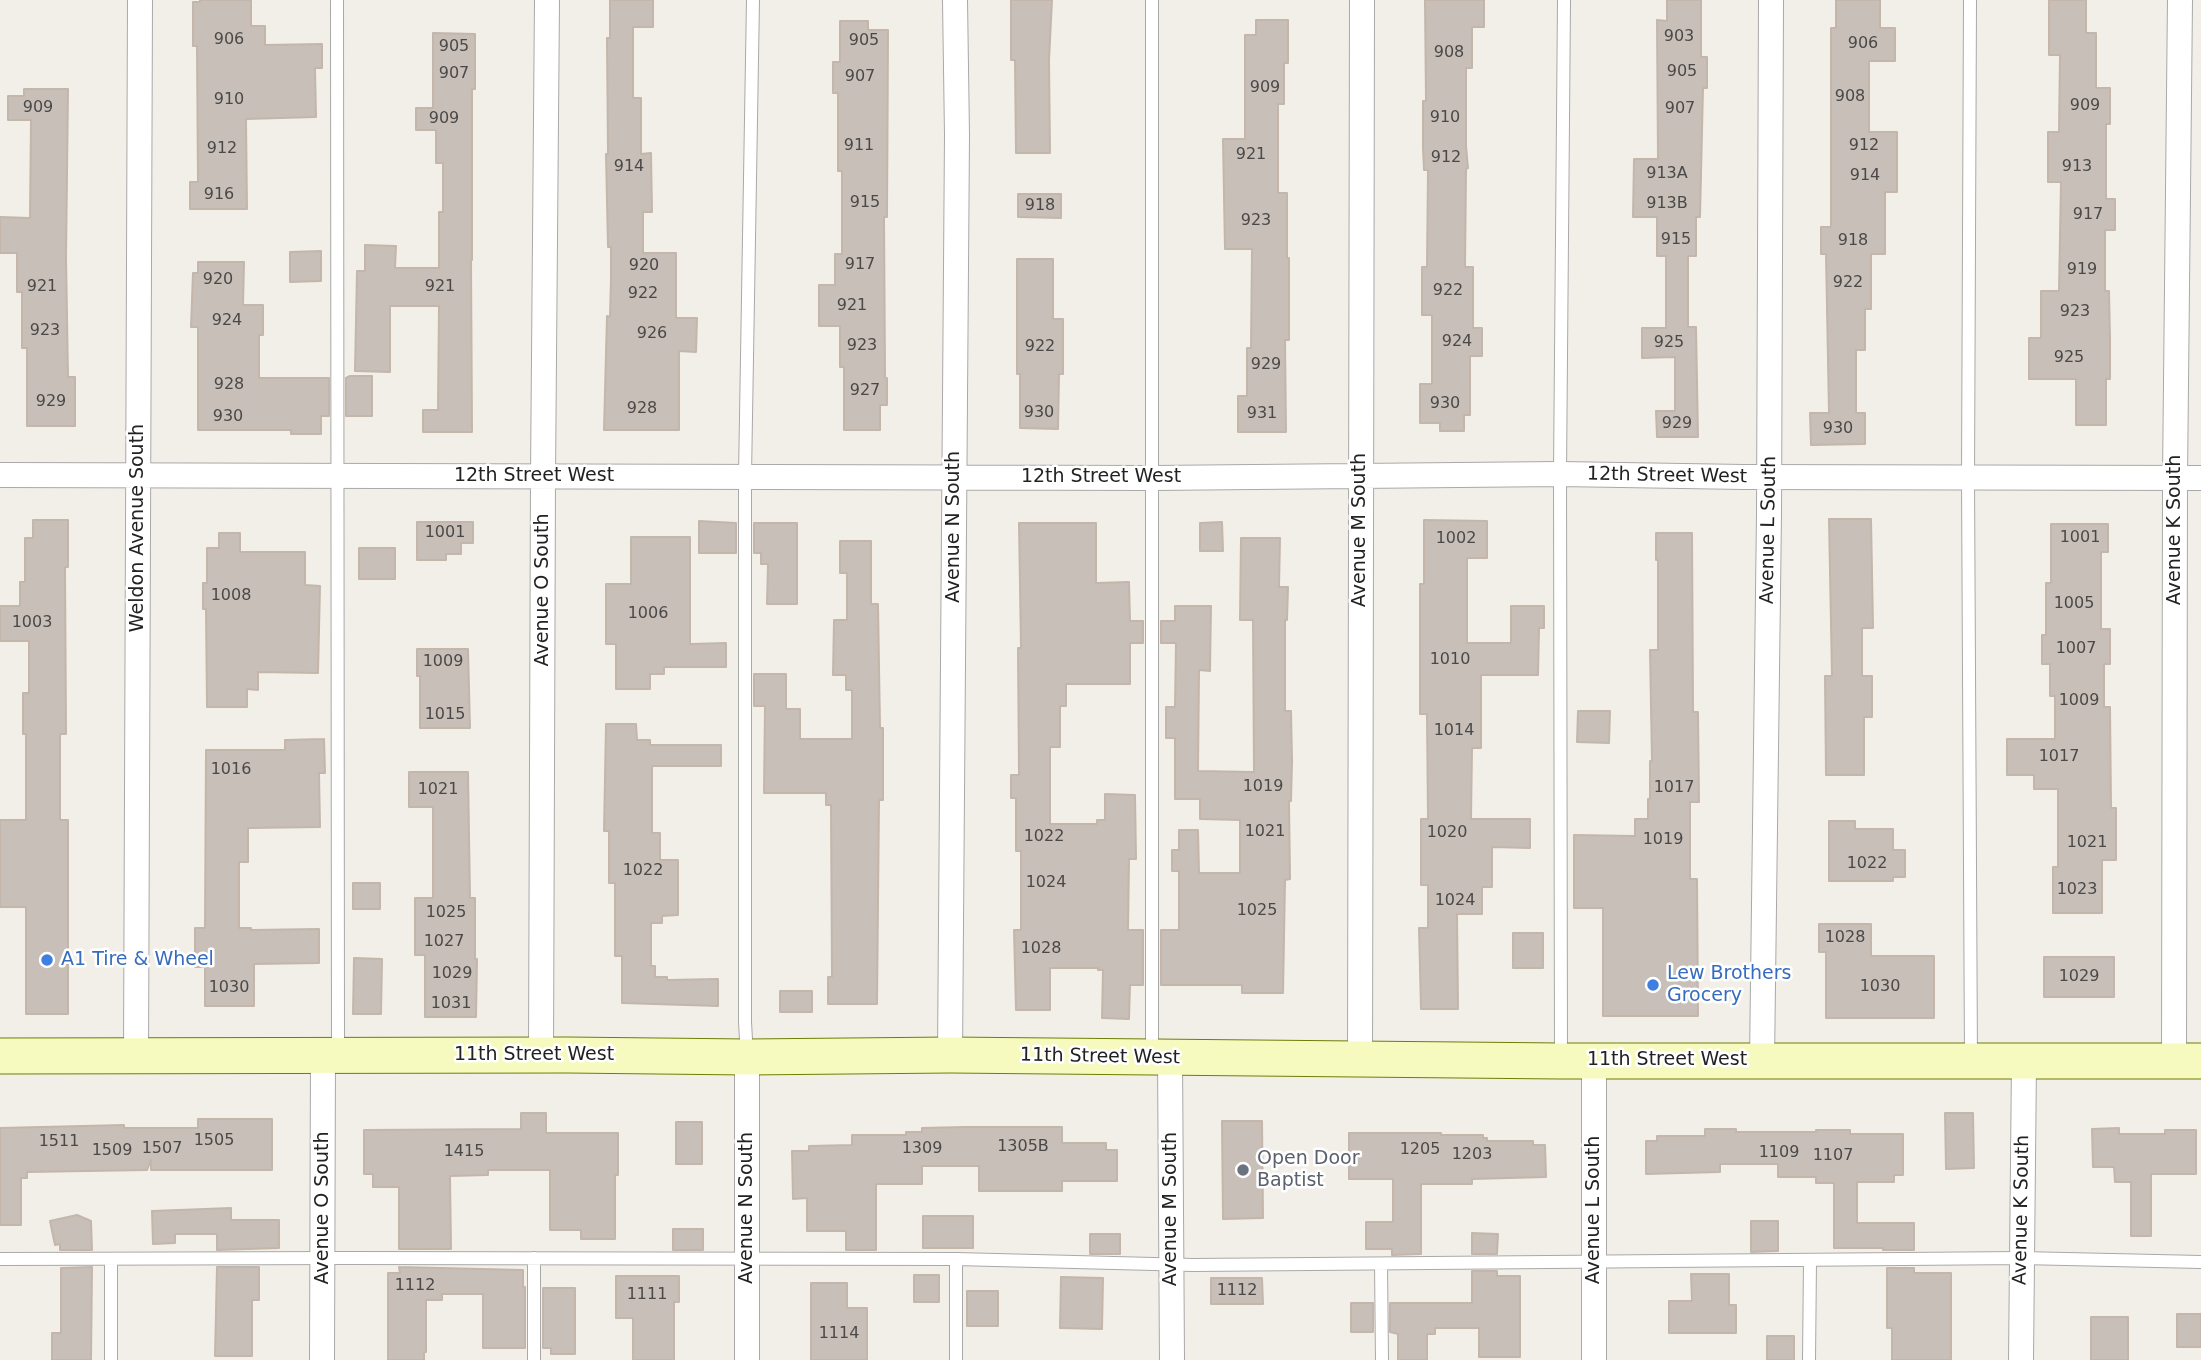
<!DOCTYPE html>
<html>
<head>
<meta charset="utf-8">
<style>
	body { margin:0 }
	canvas { display:block; background:#f2efe9 }
</style>
</head>
<body>
<canvas width="2201" height="1360"></canvas>
<script>
const ctx = document.querySelector('canvas').getContext('2d');
ctx.lineJoin = 'round';
function fill(path, color) {
  ctx.fillStyle = color;
  ctx.fill(path, 'evenodd');
}
function shape(rows) {
  const path = new Path2D();
  for (const r of rows) {
    path.moveTo(r[0], r[1]);
    for (let i = 2; i < r.length; i += 2) path.lineTo(r[i], r[i + 1]);
  }
  return path;
}
function strokePath(path, color, width, dash) {
  ctx.strokeStyle = color;
  ctx.lineWidth = width;
  ctx.lineCap = dash ? 'butt' : 'round';
  ctx.setLineDash(dash || []);
  ctx.stroke(path);
}
function label(font, color, halo, rows, align = 'center') {
  ctx.font = font + ' "DejaVu Sans",sans-serif';
  ctx.lineWidth = 5;
  ctx.setLineDash([]);
  ctx.textBaseline = 'middle';
  ctx.strokeStyle = halo;
  ctx.fillStyle = color;
  for (const [text, x, y, turn = 0] of rows) {
    ctx.save();
    ctx.translate(x, y);
    ctx.rotate((+turn || 0) * Math.PI / 180);
    ctx.textAlign = isNaN(turn) ? turn : align;
    if (halo) ctx.strokeText(text, 0, 0);
    ctx.fillText(text, 0, 0);
    ctx.restore();
  }
}
const building = shape([
	[200,0,251,0,251,26,265,26,265,45,322,44,322,68,315,68,316,117,246,119,247,209,190,209,190,182,198,182,197,46,193,46,193,2,200,2,200,0],
	[610,0,653,0,653,27,633,27,633,98,641,98,641,154,651,153,652,212,643,212,643,253,676,253,676,318,697,318,696,352,679,351,679,430,604,430,607,316,610,317,611,279,611,247,608,247,606,154,608,154,607,38,610,38,610,0],
	[1011,0,1052,0,1049,60,1050,153,1016,153,1015,60,1011,60,1011,0],
	[1425,0,1484,0,1484,27,1472,27,1472,68,1466,68,1466,146,1468,168,1466,169,1465,267,1473,267,1473,328,1482,328,1482,356,1470,356,1470,415,1464,415,1464,431,1440,431,1440,423,1420,423,1420,384,1432,384,1432,315,1422,315,1422,267,1427,267,1428,170,1424,170,1423,148,1423,101,1426,101,1425,0],
	[1667,0,1701,0,1701,57,1707,57,1707,88,1703,88,1700,217,1696,217,1696,256,1688,256,1688,327,1696,327,1698,437,1657,437,1656,411,1675,411,1675,357,1642,358,1642,328,1666,328,1666,256,1657,256,1657,217,1633,217,1634,159,1658,159,1657,20,1667,21,1667,0],
	[1836,0,1880,0,1880,28,1895,28,1895,61,1869,61,1869,132,1897,132,1897,192,1885,192,1885,254,1871,254,1871,309,1865,309,1865,350,1856,350,1856,413,1865,413,1865,444,1811,445,1810,413,1829,413,1826,254,1821,254,1821,227,1831,227,1831,28,1836,28,1836,0],
	[2049,0,2086,0,2086,33,2096,33,2096,88,2110,88,2110,124,2106,124,2106,199,2115,199,2115,230,2105,230,2105,291,2109,291,2110,338,2110,379,2106,379,2106,425,2076,425,2076,379,2029,379,2029,338,2041,338,2041,291,2059,291,2061,182,2048,182,2048,132,2059,132,2060,55,2049,55,2049,0],
	[1256,20,1288,20,1288,63,1284,63,1284,104,1278,104,1278,193,1287,193,1287,258,1289,258,1289,340,1285,340,1286,432,1238,432,1238,396,1247,396,1247,348,1251,348,1252,249,1225,249,1223,139,1245,139,1245,35,1256,35,1256,20],
	[840,21,868,21,868,30,888,30,887,217,884,217,885,378,887,378,887,405,880,405,880,430,844,430,844,367,840,367,840,326,819,326,819,285,835,285,835,254,842,254,842,171,838,171,838,93,833,93,833,62,840,62,840,21],
	[433,33,475,34,475,89,472,89,472,260,471,260,472,432,423,432,423,410,438,410,439,306,390,306,390,372,355,371,357,271,365,271,365,245,396,246,395,268,439,268,439,212,443,212,443,163,436,163,436,130,416,130,416,108,433,108,433,33],
	[24,89,68,89,66,257,68,377,75,377,75,426,27,426,27,348,22,348,22,292,17,292,17,253,0,253,0,217,30,218,31,120,8,120,8,96,24,96,24,89],
	[1018,194,1061,194,1061,218,1018,217,1018,194],
	[321,251,321,281,290,282,290,252,321,251],
	[1017,259,1053,259,1053,319,1063,319,1063,374,1059,374,1058,429,1020,428,1020,374,1017,374,1017,259],
	[198,262,244,262,243,305,263,305,263,335,259,335,259,378,329,378,329,416,321,416,321,434,291,434,291,430,198,430,198,327,191,327,193,273,198,273,198,262],
	[350,376,372,376,372,416,346,416,346,378,350,376],
	[1829,519,1871,519,1873,628,1862,628,1862,676,1872,676,1872,717,1864,717,1864,775,1826,775,1825,676,1832,676,1829,519],
	[33,520,68,520,68,567,65,567,66,734,60,734,60,820,68,820,68,1014,26,1014,26,907,0,907,0,820,26,820,26,734,23,734,23,693,29,693,29,641,0,641,0,606,20,606,20,582,25,582,25,538,33,538,33,520],
	[1424,520,1487,521,1487,558,1467,558,1467,643,1511,643,1511,606,1544,606,1544,628,1539,628,1538,675,1481,675,1481,748,1472,748,1471,819,1530,819,1530,848,1492,847,1492,887,1482,887,1482,914,1457,914,1458,1009,1421,1009,1419,928,1428,928,1428,885,1421,885,1421,819,1428,819,1427,714,1420,714,1420,584,1424,584,1424,520],
	[699,521,736,523,736,553,699,553,699,521],
	[417,522,473,522,473,543,461,543,461,554,446,554,446,560,417,560,417,522],
	[1222,522,1223,551,1200,551,1200,523,1222,522],
	[754,523,797,523,797,604,767,604,768,564,761,564,761,553,754,553,754,523],
	[1019,523,1096,523,1096,583,1129,582,1130,621,1143,621,1143,643,1130,643,1130,684,1066,684,1066,706,1060,706,1060,747,1050,747,1050,824,1097,824,1097,820,1105,820,1105,794,1135,795,1136,859,1129,859,1128,930,1143,930,1143,985,1130,985,1129,1019,1102,1018,1103,970,1098,970,1098,968,1050,968,1050,1010,1016,1010,1014,930,1021,930,1021,851,1016,851,1016,798,1011,798,1011,775,1019,775,1018,648,1021,648,1019,523],
	[2051,524,2108,524,2108,552,2101,552,2101,629,2110,629,2110,664,2104,664,2104,707,2110,707,2111,808,2116,808,2116,860,2102,860,2102,913,2053,913,2053,867,2058,867,2058,789,2034,789,2034,775,2007,775,2007,739,2055,739,2055,696,2050,696,2050,664,2042,664,2042,635,2046,635,2046,583,2051,583,2051,524],
	[219,533,240,533,240,552,305,552,305,585,320,586,318,673,258,672,258,690,247,689,247,707,207,707,206,609,203,609,203,583,207,583,207,548,219,548,219,533],
	[1656,533,1692,533,1693,712,1698,712,1699,802,1690,802,1690,879,1697,879,1698,1016,1603,1016,1603,908,1574,908,1574,835,1635,836,1635,819,1648,819,1648,799,1650,799,1650,761,1652,761,1650,650,1658,650,1658,560,1656,560,1656,533],
	[631,537,690,537,690,644,726,643,726,667,664,667,664,674,650,674,650,689,616,689,616,644,606,644,606,584,631,584,631,537],
	[1241,538,1280,538,1279,587,1288,587,1287,620,1285,620,1285,711,1291,711,1292,761,1291,801,1289,801,1290,879,1285,880,1283,993,1242,993,1242,985,1161,985,1161,930,1179,930,1179,871,1172,871,1172,850,1179,850,1179,830,1198,830,1199,873,1240,873,1240,820,1200,819,1200,799,1175,799,1175,738,1166,738,1166,707,1175,707,1176,643,1161,643,1161,621,1175,621,1175,606,1211,606,1210,671,1199,670,1198,771,1254,772,1253,620,1240,620,1241,538],
	[840,541,871,541,871,604,878,604,880,728,883,728,883,800,879,800,877,1004,828,1004,828,977,832,977,831,805,826,805,826,793,764,793,765,706,754,706,754,674,786,674,786,709,800,709,800,739,852,739,852,690,846,690,846,675,833,675,834,620,847,620,847,573,840,573,840,541],
	[359,548,395,548,395,579,359,579,359,548],
	[417,649,468,649,470,728,420,728,420,676,417,676,417,649],
	[1578,711,1610,711,1609,743,1577,742,1578,711],
	[606,724,636,724,637,740,650,740,650,745,721,745,721,766,652,766,652,833,660,833,660,860,678,860,678,915,662,916,662,923,651,923,651,966,655,966,655,977,667,977,667,980,718,979,718,1006,622,1003,622,956,615,956,615,883,609,883,609,831,604,831,606,724],
	[324,739,325,773,319,773,320,827,248,828,248,862,239,862,239,928,251,928,251,930,319,929,319,963,254,964,254,1006,205,1006,205,967,195,967,195,928,205,928,206,750,285,750,285,740,324,739],
	[409,772,468,772,470,898,475,898,475,959,477,959,476,1017,425,1017,425,955,415,955,415,898,433,898,433,807,409,807,409,772],
	[1829,821,1855,821,1855,829,1893,829,1893,850,1905,850,1905,877,1893,877,1893,881,1829,881,1829,821],
	[353,883,380,883,380,909,353,909,353,883],
	[1819,924,1871,924,1871,956,1934,956,1934,1018,1826,1018,1826,952,1819,952,1819,924],
	[1513,933,1543,933,1543,968,1513,968,1513,933],
	[2044,957,2114,957,2114,997,2044,997,2044,957],
	[354,958,382,959,381,1014,353,1014,354,958],
	[780,991,812,991,812,1012,780,1012,780,991],
	[521,1113,546,1113,546,1133,618,1133,618,1175,615,1175,615,1239,581,1239,581,1230,550,1230,550,1170,488,1170,488,1175,450,1176,451,1249,399,1249,399,1187,373,1187,373,1174,364,1174,364,1130,521,1129,521,1113],
	[1945,1113,1973,1113,1974,1168,1946,1169,1945,1113],
	[198,1119,272,1119,272,1170,151,1170,151,1160,147,1170,27,1172,27,1178,21,1178,21,1225,0,1225,0,1128,124,1125,124,1128,198,1128,198,1119],
	[1222,1121,1262,1121,1263,1218,1223,1219,1222,1121],
	[676,1122,702,1122,702,1164,676,1164,676,1122],
	[965,1127,1062,1127,1062,1143,1106,1143,1106,1150,1117,1150,1117,1181,1062,1181,1062,1191,979,1191,979,1166,922,1166,922,1184,876,1184,876,1250,846,1250,846,1231,807,1231,807,1198,793,1199,792,1151,809,1151,809,1146,852,1145,852,1135,906,1135,906,1132,922,1132,922,1128,965,1127],
	[2119,1128,2119,1134,2165,1134,2165,1130,2196,1130,2196,1174,2151,1174,2151,1236,2131,1236,2131,1182,2115,1182,2114,1167,2093,1167,2092,1129,2119,1128],
	[1705,1129,1736,1129,1736,1132,1816,1132,1816,1130,1850,1130,1850,1134,1903,1134,1903,1175,1894,1175,1894,1182,1857,1182,1857,1223,1914,1223,1914,1250,1883,1250,1883,1248,1834,1248,1834,1183,1816,1183,1816,1177,1778,1177,1778,1164,1720,1164,1720,1172,1646,1174,1646,1141,1657,1141,1657,1136,1705,1136,1705,1129],
	[1349,1133,1441,1133,1441,1135,1483,1135,1483,1138,1487,1138,1487,1141,1533,1141,1533,1145,1545,1145,1546,1177,1472,1179,1472,1184,1421,1184,1421,1254,1392,1255,1392,1249,1366,1249,1366,1222,1393,1222,1393,1179,1349,1179,1349,1133],
	[231,1208,231,1220,279,1220,279,1248,217,1250,217,1234,175,1234,175,1243,153,1244,152,1211,231,1208],
	[77,1215,91,1221,92,1250,60,1250,60,1244,55,1245,50,1221,77,1215],
	[923,1216,973,1216,973,1248,923,1248,923,1216],
	[1751,1221,1778,1221,1778,1251,1751,1252,1751,1221],
	[673,1229,703,1229,703,1250,673,1250,673,1229],
	[1472,1233,1498,1234,1497,1254,1472,1254,1472,1233],
	[1090,1234,1120,1234,1120,1254,1090,1254,1090,1234],
	[92,1267,91,1360,52,1360,52,1333,61,1333,61,1268,92,1267],
	[217,1267,259,1267,259,1300,252,1300,252,1356,215,1356,217,1267],
	[399,1267,523,1270,523,1287,525,1287,525,1348,483,1348,483,1294,442,1294,442,1300,426,1300,426,1352,424,1352,424,1360,388,1360,388,1273,400,1273,399,1267],
	[1887,1268,1914,1268,1914,1273,1951,1273,1951,1360,1892,1360,1892,1328,1887,1328,1887,1268],
	[1472,1271,1497,1271,1497,1276,1520,1276,1520,1357,1479,1357,1479,1328,1435,1328,1435,1334,1427,1334,1427,1360,1398,1360,1398,1334,1390,1332,1390,1303,1472,1303,1472,1271],
	[1691,1274,1729,1274,1729,1305,1736,1305,1736,1333,1669,1333,1669,1301,1692,1301,1691,1274],
	[914,1275,939,1275,939,1302,914,1302,914,1275],
	[616,1276,679,1276,679,1302,674,1302,674,1360,633,1360,633,1318,616,1318,616,1276],
	[1061,1277,1103,1278,1102,1329,1060,1328,1061,1277],
	[1211,1278,1262,1278,1263,1304,1211,1304,1211,1278],
	[811,1283,847,1283,847,1308,867,1308,867,1360,811,1360,811,1283],
	[543,1288,575,1288,575,1354,551,1354,551,1348,543,1348,543,1288],
	[967,1291,998,1291,998,1326,967,1326,967,1291],
	[1351,1303,1373,1303,1373,1332,1351,1332,1351,1303],
	[2177,1314,2201,1314,2201,1347,2177,1347,2177,1314],
	[2091,1317,2128,1317,2128,1360,2091,1360,2091,1317],
	[1767,1336,1794,1336,1794,1360,1767,1360,1767,1336]
]);
fill(building, '#c7bfb8');
strokePath(building, '#c4b6ab', 2);
const lane = shape([
	[337,0,338,1053],
	[1152,0,1152,1053],
	[1970,0,1968,477,1971,1060],
	[747,1057,745,1022,745,476,753,0],
	[1561,1060,1560,474,1564,0],
	[534,1258,534,1360],
	[0,1259,345,1258,956,1259,1193,1265,2021,1258,2201,1262],
	[956,1259,956,1360],
	[1381,1264,1382,1360],
	[111,1360,111,1260],
	[1809,1360,1810,1261]
]);
const street = shape([
	[0,475,1153,478,1560,474,1744,477,2201,478],
	[136,1055,140,0],
	[541,1055,543,476,547,0],
	[950,1055,957,135,955,0],
	[747,1057,747,1360],
	[1170,1058,1172,1360],
	[1360,1059,1362,0],
	[1762,1061,1769,514,1771,0],
	[2174,1061,2175,478,2180,0],
	[322,1360,323,1056],
	[1594,1360,1594,1060],
	[2021,1360,2024,1061]
]);
const secondary = shape([
	[0,1056,567,1055,747,1057,950,1055,1561,1061,2201,1061]
]);
strokePath(lane, '#a9a9a9', 14);
strokePath(street, '#a9a9a9', 26);
strokePath(secondary, '#707d05', 37);
strokePath(lane, '#fff', 12);
strokePath(street, '#fff', 24);
strokePath(secondary, '#f7fabf', 35);
for (const [x, y, r, color] of [
	[47,960,7,"#3f7fe0"],
	[1653,985,7,"#3f7fe0"],
	[1243,1170,7,"#6b7280"]
]) {
  const dot = new Path2D();
  dot.arc(x, y, r, 0, 2 * Math.PI);
  ctx.fillStyle = color;
  ctx.fill(dot);
  strokePath(dot, '#fff', 2.5);
}
label('16px', '#4b4948', null, [
	["903",1679,37],
	["906",229,40],
	["905",864,41],
	["906",1863,44],
	["905",454,47],
	["908",1449,53],
	["905",1682,72],
	["907",454,74],
	["907",860,77],
	["909",1265,88],
	["908",1850,97],
	["910",229,100],
	["909",2085,106],
	["909",38,108],
	["907",1680,109],
	["910",1445,118],
	["909",444,119],
	["911",859,146],
	["912",1864,146],
	["912",222,149],
	["921",1251,155],
	["912",1446,158],
	["914",629,167],
	["913",2077,167],
	["913A",1667,174],
	["914",1865,176],
	["916",219,195],
	["915",865,203],
	["913B",1667,204],
	["918",1040,206],
	["917",2088,215],
	["923",1256,221],
	["915",1676,240],
	["918",1853,241],
	["917",860,265],
	["920",644,266],
	["919",2082,270],
	["920",218,280],
	["922",1848,283],
	["921",42,287],
	["921",440,287],
	["922",1448,291],
	["922",643,294],
	["921",852,306],
	["923",2075,312],
	["924",227,321],
	["923",45,331],
	["926",652,334],
	["924",1457,342],
	["925",1669,343],
	["923",862,346],
	["922",1040,347],
	["925",2069,358],
	["929",1266,365],
	["928",229,385],
	["927",865,391],
	["929",51,402],
	["930",1445,404],
	["928",642,409],
	["930",1039,413],
	["931",1262,414],
	["930",228,417],
	["929",1677,424],
	["930",1838,429],
	["1001",445,533],
	["1001",2080,538],
	["1002",1456,539],
	["1008",231,596],
	["1005",2074,604],
	["1006",648,614],
	["1003",32,623],
	["1007",2076,649],
	["1010",1450,660],
	["1009",443,662],
	["1009",2079,701],
	["1015",445,715],
	["1014",1454,731],
	["1017",2059,757],
	["1016",231,770],
	["1019",1263,787],
	["1017",1674,788],
	["1021",438,790],
	["1021",1265,832],
	["1020",1447,833],
	["1022",1044,837],
	["1019",1663,840],
	["1021",2087,843],
	["1022",1867,864],
	["1022",643,871],
	["1024",1046,883],
	["1023",2077,890],
	["1024",1455,901],
	["1025",1257,911],
	["1025",446,913],
	["1028",1845,938],
	["1027",444,942],
	["1028",1041,949],
	["1029",452,974],
	["1029",2079,977],
	["1030",1880,987],
	["1030",229,988],
	["1031",451,1004],
	["1505",214,1141],
	["1511",59,1142],
	["1305B",1023,1147],
	["1507",162,1149],
	["1309",922,1149],
	["1205",1420,1150],
	["1509",112,1151],
	["1415",464,1152],
	["1109",1779,1153],
	["1203",1472,1155],
	["1107",1833,1156],
	["1112",415,1286],
	["1112",1237,1291],
	["1111",647,1295],
	["1114",839,1334]
]);
label('19px', '#222', '#fff', [
	["12th Street West",534,476],
	["12th Street West",1667,476,1],
	["12th Street West",1101,477],
	["Avenue N South",954,527,-90],
	["Weldon Avenue South",138,528,-90],
	["Avenue M South",1360,530,-90],
	["Avenue L South",1769,530,-89],
	["Avenue K South",2175,530,-90],
	["Avenue O South",543,590,-90],
	["11th Street West",534,1055],
	["11th Street West",1100,1057,1],
	["11th Street West",1667,1060],
	["Avenue O South",323,1208,-90],
	["Avenue N South",747,1208,-90],
	["Avenue M South",1171,1209,-90],
	["Avenue L South",1594,1210,-90],
	["Avenue K South",2022,1210,-89]
]);
label('19px', '#366cbe', '#fff', [
	["A1 Tire & Wheel",61,960],
	["Lew Brothers",1667,974],
	["Grocery",1667,996]
], 'left');
label('19px', '#5b616d', '#fff', [
	["Open Door",1257,1159],
	["Baptist",1257,1181]
], 'left');
</script>
</body>
</html>
